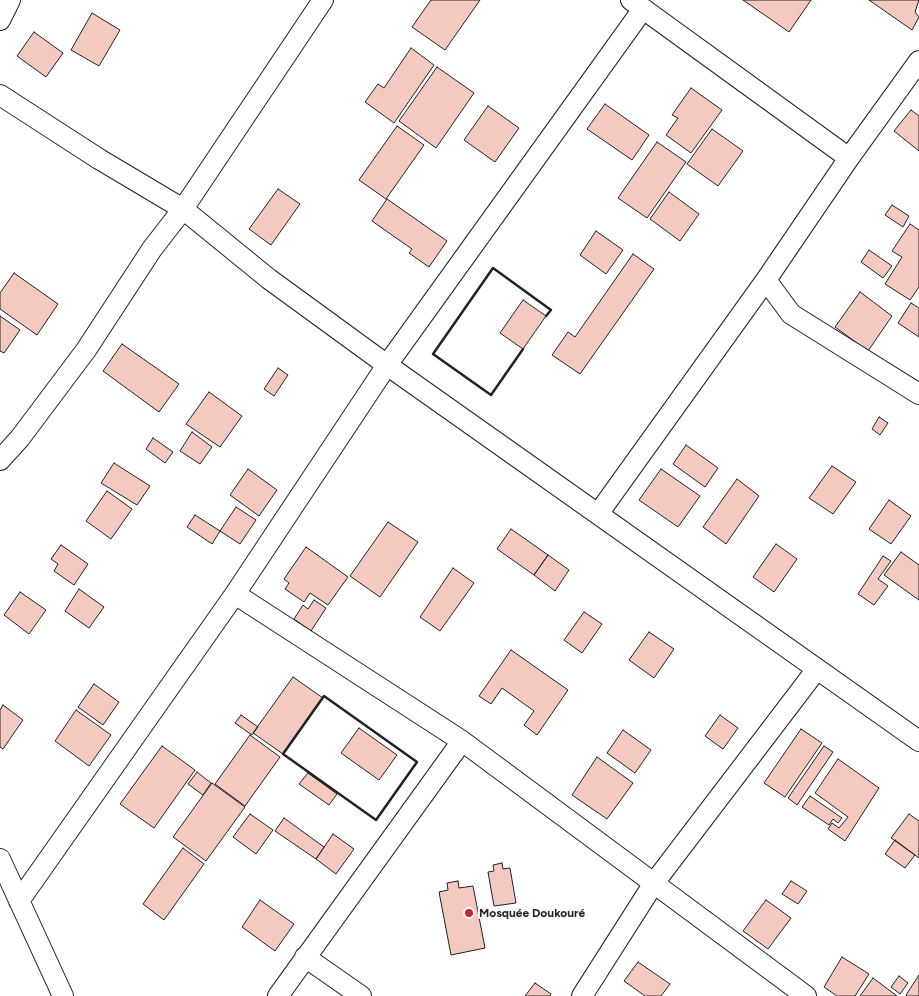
<!DOCTYPE html>
<html>
<head>
<meta charset="utf-8">
<style>
	body { margin:0 }
	canvas { display:block; background:#fff }
</style>
</head>
<body>
<canvas width="919" height="996"></canvas>
<script>
const ctx = document.querySelector('canvas').getContext('2d');
ctx.lineJoin = 'round';
function fill(path, color) {
  ctx.fillStyle = color;
  ctx.fill(path, 'evenodd');
}
function shape(rows) {
  const path = new Path2D();
  for (const r of rows) {
    path.moveTo(r[0], r[1]);
    for (let i = 2; i < r.length; i += 2) path.lineTo(r[i], r[i + 1]);
  }
  return path;
}
function strokePath(path, color, width, dash) {
  ctx.strokeStyle = color;
  ctx.lineWidth = width;
  ctx.lineCap = dash ? 'butt' : 'round';
  ctx.setLineDash(dash || []);
  ctx.stroke(path);
}
function label(font, color, halo, rows, align = 'center') {
  ctx.font = font + ' Figtree,sans-serif';
  ctx.lineWidth = 4;
  ctx.setLineDash([]);
  ctx.textBaseline = 'middle';
  ctx.strokeStyle = halo;
  ctx.fillStyle = color;
  for (const [text, x, y, turn = 0] of rows) {
    ctx.save();
    ctx.translate(x, y);
    ctx.rotate((+turn || 0) * Math.PI / 180);
    ctx.textAlign = isNaN(turn) ? turn : align;
    if (halo) ctx.strokeText(text, 0, 0);
    ctx.fillText(text, 0, 0);
    ctx.restore();
  }
}
const building = shape([
	[431,0,480,0,445,50,412,27,431,0],
	[743,0,811,0,789,32,743,0],
	[869,0,919,0,915,12,919,17,912,30,869,0],
	[92,13,120,30,99,66,71,50,92,13],
	[34,32,63,53,46,77,17,56,34,32],
	[411,48,434,65,394,123,365,102,378,84,384,88,411,48],
	[437,67,474,93,436,148,399,121,437,67],
	[691,88,722,110,691,153,666,135,678,118,672,115,691,88],
	[605,104,649,135,632,160,587,129,605,104],
	[488,106,519,128,495,162,464,140,488,106],
	[911,110,919,116,919,151,894,131,911,110],
	[397,126,424,145,386,199,359,180,397,126],
	[712,129,743,151,718,186,687,164,712,129],
	[657,142,686,162,647,218,618,198,657,142],
	[278,189,300,204,271,245,249,229,278,189],
	[669,192,699,214,680,241,650,219,669,192],
	[387,199,447,241,429,267,409,253,412,249,372,221,387,199],
	[892,205,909,216,903,227,885,215,892,205],
	[910,224,919,230,919,287,910,300,885,284,902,257,892,251,910,224],
	[596,231,623,250,606,274,580,255,596,231],
	[869,250,892,266,883,278,861,262,869,250],
	[633,254,654,269,580,374,552,355,568,332,575,337,633,254],
	[14,273,58,304,37,335,0,309,0,293,14,273],
	[860,292,892,316,868,351,835,327,860,292],
	[523,300,546,316,523,349,500,333,523,300],
	[911,303,919,308,919,337,898,323,911,303],
	[0,316,20,330,4,353,0,351,0,316],
	[122,344,179,384,159,412,103,371,122,344],
	[278,368,288,375,274,396,264,389,278,368],
	[209,392,242,416,220,447,186,424,209,392],
	[879,417,888,423,880,435,872,429,879,417],
	[192,432,212,447,200,464,180,451,192,432],
	[153,438,173,452,165,463,146,449,153,438],
	[686,445,718,468,705,487,673,464,686,445],
	[114,463,150,486,137,505,101,483,114,463],
	[832,466,856,482,833,514,809,498,832,466],
	[248,469,277,490,259,516,230,495,248,469],
	[661,469,700,496,678,527,639,500,661,469],
	[737,479,759,496,726,544,703,527,737,479],
	[107,491,132,509,111,539,86,521,107,491],
	[889,500,911,516,891,544,869,529,889,500],
	[236,507,256,520,240,544,220,531,236,507],
	[195,515,220,531,212,544,187,527,195,515],
	[388,522,418,542,380,597,350,576,388,522],
	[511,529,548,555,534,575,497,549,511,529],
	[776,544,797,559,774,592,753,577,776,544],
	[61,545,88,564,74,585,54,571,58,564,51,559,61,545],
	[306,547,348,577,328,605,310,593,304,602,285,589,289,583,284,579,306,547],
	[901,552,919,565,919,600,884,575,901,552],
	[548,555,569,570,555,591,534,575,548,555],
	[883,556,891,561,878,579,888,586,874,605,858,594,883,556],
	[453,568,474,583,440,631,420,617,453,568],
	[79,589,104,607,89,628,65,611,79,589],
	[20,592,46,610,29,634,4,615,20,592],
	[314,600,326,608,311,631,294,619,303,605,308,609,314,600],
	[584,612,602,624,582,653,564,640,584,612],
	[649,632,674,649,654,678,629,660,649,632],
	[511,650,568,690,537,735,524,725,534,711,502,688,491,704,479,696,511,650],
	[293,677,323,698,283,754,253,733,293,677],
	[94,684,119,702,103,725,78,707,94,684],
	[3,705,23,720,3,749,0,747,0,710,3,705],
	[76,710,111,735,89,766,55,741,76,710],
	[241,715,258,727,252,735,235,723,241,715],
	[720,715,738,728,723,749,705,736,720,715],
	[359,728,397,755,379,780,341,753,359,728],
	[801,729,822,743,785,797,764,783,801,729],
	[623,730,651,750,635,773,607,753,623,730],
	[250,735,280,757,245,806,215,784,250,735],
	[162,746,195,770,154,828,120,804,162,746],
	[824,746,833,752,797,805,788,798,824,746],
	[597,757,633,783,607,819,572,795,597,757],
	[838,759,879,788,845,841,828,829,832,823,839,828,848,817,815,793,838,759],
	[197,772,211,783,203,795,188,784,197,772],
	[308,773,337,794,329,805,299,784,308,773],
	[212,783,245,807,206,861,173,837,212,783],
	[810,796,842,818,838,823,833,819,829,825,802,807,810,796],
	[250,814,273,830,256,854,233,837,250,814],
	[909,814,919,821,919,858,891,838,909,814],
	[284,818,324,847,316,859,275,831,284,818],
	[333,834,354,849,336,874,316,859,333,834],
	[895,840,915,855,905,868,885,854,895,840],
	[183,848,204,864,164,920,143,904,183,848],
	[502,863,503,869,510,868,516,903,494,906,488,872,494,871,493,865,502,863],
	[458,881,459,888,473,886,485,948,451,955,439,892,448,890,447,883,458,881],
	[791,881,807,891,798,904,782,894,791,881],
	[260,900,294,924,275,951,242,927,260,900],
	[766,900,791,918,768,949,743,931,766,900],
	[842,957,869,974,855,996,837,996,824,987,842,957],
	[638,962,670,984,661,996,645,996,624,981,638,962],
	[919,975,919,996,907,996,906,995,919,975],
	[899,976,908,983,900,994,891,987,899,976],
	[873,978,897,996,860,996,873,978],
	[535,983,551,994,550,996,525,996,535,983]
]);
fill(building, '#f3c9c0');
strokePath(building, '#222', 1);
const street = shape([
	[631,0,849,158,766,280,791,314,919,394],
	[0,20,10,0],
	[0,95,99,159,183,209,269,279,387,365,919,741],
	[849,158,919,61],
	[0,460,20,438,86,350,152,249,183,209,323,0],
	[598,514,766,280],
	[235,594,462,741,806,996],
	[0,859,63,996],
	[19,901,235,594,387,365,643,9],
	[305,957,361,996],
	[278,996,462,741],
	[582,996,654,883,817,669]
]);
strokePath(street, '#222', 22);
strokePath(street, '#fff', 20);
strokePath(shape([
	[523,349,491,395,433,354,493,268,551,310,546,316],
	[324,696,417,762,376,820,283,754,324,696]
]), '#222', 2.5);
for (const [x, y, r, color] of [
	[469,913,5,"#c62828"]
]) {
  const dot = new Path2D();
  dot.arc(x, y, r, 0, 2 * Math.PI);
  ctx.fillStyle = color;
  ctx.fill(dot);
  strokePath(dot, '#fff', 2);
}
label('bold 12px', '#222', '#fff', [
	["Mosquée Doukouré",479,913]
], 'left');
</script>
</body>
</html>
